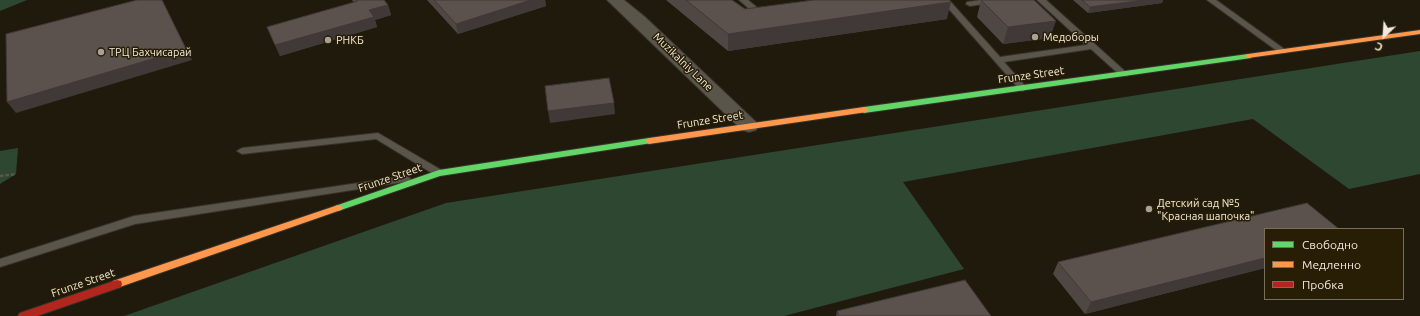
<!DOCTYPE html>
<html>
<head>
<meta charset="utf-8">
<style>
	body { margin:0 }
	#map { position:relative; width:1420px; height:316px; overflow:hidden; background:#201a0d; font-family:Ubuntu,sans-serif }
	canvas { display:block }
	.legend { position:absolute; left:1264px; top:228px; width:140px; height:72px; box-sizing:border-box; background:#281d05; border:1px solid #786f5b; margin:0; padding:5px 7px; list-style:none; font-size:12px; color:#f1eadc }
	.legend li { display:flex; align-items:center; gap:8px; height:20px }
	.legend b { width:20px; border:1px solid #786f5b }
	.north { position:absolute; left:1364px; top:16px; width:40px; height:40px; -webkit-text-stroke:3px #281d05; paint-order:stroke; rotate:205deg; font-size:11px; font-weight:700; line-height:16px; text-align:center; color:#f1eadc }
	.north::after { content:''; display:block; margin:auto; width:14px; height:18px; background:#f1eadc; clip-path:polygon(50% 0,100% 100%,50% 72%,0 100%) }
</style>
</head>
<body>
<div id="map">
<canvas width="1420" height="316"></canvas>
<ul class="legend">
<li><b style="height:5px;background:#63d668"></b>Свободно</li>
<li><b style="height:5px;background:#ff974d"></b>Медленно</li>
<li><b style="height:5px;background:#b3261e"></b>Пробка</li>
</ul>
<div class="north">С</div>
</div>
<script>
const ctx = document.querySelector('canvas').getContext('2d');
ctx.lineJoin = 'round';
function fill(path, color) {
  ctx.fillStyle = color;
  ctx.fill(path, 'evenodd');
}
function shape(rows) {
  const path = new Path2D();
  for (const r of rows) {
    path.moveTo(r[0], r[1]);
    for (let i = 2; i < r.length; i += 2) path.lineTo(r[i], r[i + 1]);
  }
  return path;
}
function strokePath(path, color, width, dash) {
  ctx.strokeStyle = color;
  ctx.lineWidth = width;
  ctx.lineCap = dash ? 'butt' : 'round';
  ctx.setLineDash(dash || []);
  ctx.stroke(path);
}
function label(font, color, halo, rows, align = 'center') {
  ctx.font = font + ' Ubuntu,sans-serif';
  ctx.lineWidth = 3;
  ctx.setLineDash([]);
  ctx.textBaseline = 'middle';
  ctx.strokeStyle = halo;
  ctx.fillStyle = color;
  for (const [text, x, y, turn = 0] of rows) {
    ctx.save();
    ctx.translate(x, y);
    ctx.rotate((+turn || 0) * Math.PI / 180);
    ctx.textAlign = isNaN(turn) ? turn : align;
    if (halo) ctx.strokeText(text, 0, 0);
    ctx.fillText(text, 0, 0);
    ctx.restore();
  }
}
fill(shape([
	[0,0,27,0,0,11],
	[1420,51,1420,174,1349,189,1253,119,903,182,964,269,784,316,124,316,446,203],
	[18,148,16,174,0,184,0,151]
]), '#2e4730');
const lane = shape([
	[739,0,748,0,760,10,759,12,753,12,739,0],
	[941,0,949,0,1000,57,1086,45,1037,0,1046,0,1128,74,1127,76,1121,76,1091,49,1004,62,1027,88,1023,91,1020,90,941,0],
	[981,0,1000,0,996,2,970,6,966,4,967,2,981,0],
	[1207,0,1216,0,1287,51,1286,53,1280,53,1207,0],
	[378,133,443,171,444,173,443,175,435,175,376,139,242,154,237,151,242,148,378,133],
	[406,176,411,179,410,181,135,224,0,267,0,259,134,216,406,176]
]);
const street = shape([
	[607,0,624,0,645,17,756,122,759,126,756,130,749,132,742,130,607,0]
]);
const fast = shape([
	[1248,54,1252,56,1251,58,864,113,860,110,864,107,1248,54],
	[649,138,653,141,652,143,440,176,341,210,338,211,335,210,333,208,335,206,439,170,649,138]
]);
const slow = shape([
	[1420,30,1420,34,1248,58,1244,56,1248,54,1420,30],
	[864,107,867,108,868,110,867,112,649,144,645,141,649,138,864,107],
	[338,205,341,206,343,208,341,210,117,288,113,287,112,284,113,281,338,205]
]);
const jam = shape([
	[117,280,121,281,122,284,121,287,37,316,18,316,20,313,117,280]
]);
strokePath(lane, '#37332b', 2);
strokePath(street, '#37332b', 2);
strokePath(fast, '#37332b', 2);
strokePath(slow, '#37332b', 2);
strokePath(jam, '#37332b', 2);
strokePath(shape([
	[0,176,16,174]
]), '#5c574e', 2.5, [3.5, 2]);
fill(lane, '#5a554b');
fill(street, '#5a554b');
fill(fast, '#63d668');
fill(slow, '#ff974d');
fill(jam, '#b3261e');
fill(shape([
	[352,0,384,0,388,5,391,15,375,20,377,27,280,56,267,27,354,3],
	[427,0,545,0,546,6,458,34],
	[666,0,732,0,745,9,947,19,728,51],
	[981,0,1050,38,1003,44,977,17],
	[1073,0,1163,0,1162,3,1088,13],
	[1265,229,1265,268,1085,314,1053,274,1058,262],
	[837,311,991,316,836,316]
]), '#4e4743');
fill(shape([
	[162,0,192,60,16,113,7,102],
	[531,0,545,0,546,6,458,34,456,24],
	[1144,0,1163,0,1162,3,1088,13,1090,7],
	[951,2,947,19,728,51,728,34],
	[388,5,391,15,375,20,377,27,280,56,275,45,369,10],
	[1056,21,1050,38,1003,44,1008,27],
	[614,103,615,114,550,123,548,111],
	[1265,258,1265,268,1085,314,1091,302]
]), '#403937');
const building = shape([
	[137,0,162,0,186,49,7,102,6,34,137,0],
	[357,0,384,0,388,5,369,10,374,17,275,45,267,27,358,1,357,0],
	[434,0,531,0,456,24,434,0],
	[686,0,732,0,745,9,814,0,949,0,951,2,728,34,686,0],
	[981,0,1034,0,1056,21,1008,27,981,0],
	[1082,0,1144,0,1090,7,1082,0],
	[609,78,614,103,548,111,545,86,609,78],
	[1307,203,1339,229,1265,229,1265,258,1091,302,1058,262,1307,203],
	[965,280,991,316,839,316,837,311,965,280]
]);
fill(building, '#5b524e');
strokePath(building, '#403937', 1);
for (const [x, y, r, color] of [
	[1035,37,4,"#a8a194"],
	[328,40,4,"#a8a194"],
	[101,52,4,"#a8a194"],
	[1149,209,4,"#a8a194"]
]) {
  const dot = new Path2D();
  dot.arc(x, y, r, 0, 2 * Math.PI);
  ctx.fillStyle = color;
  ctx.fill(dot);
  strokePath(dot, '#281d05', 1.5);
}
label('11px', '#f1eadc', '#281d05', [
	["Медоборы",1043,37],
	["РНКБ",336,40],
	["ТРЦ Бахчисарай",109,52],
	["Детский сад №5",1157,203],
	["\"Красная шапочка\"",1157,216]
], 'left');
label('11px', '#f1eadc', '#281d05', [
	["Muzikalniy Lane",683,62,44],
	["Frunze Street",1031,75,-8],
	["Frunze Street",710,120,-9],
	["Frunze Street",390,178,-19],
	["Frunze Street",83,283,-19]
]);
</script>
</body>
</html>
